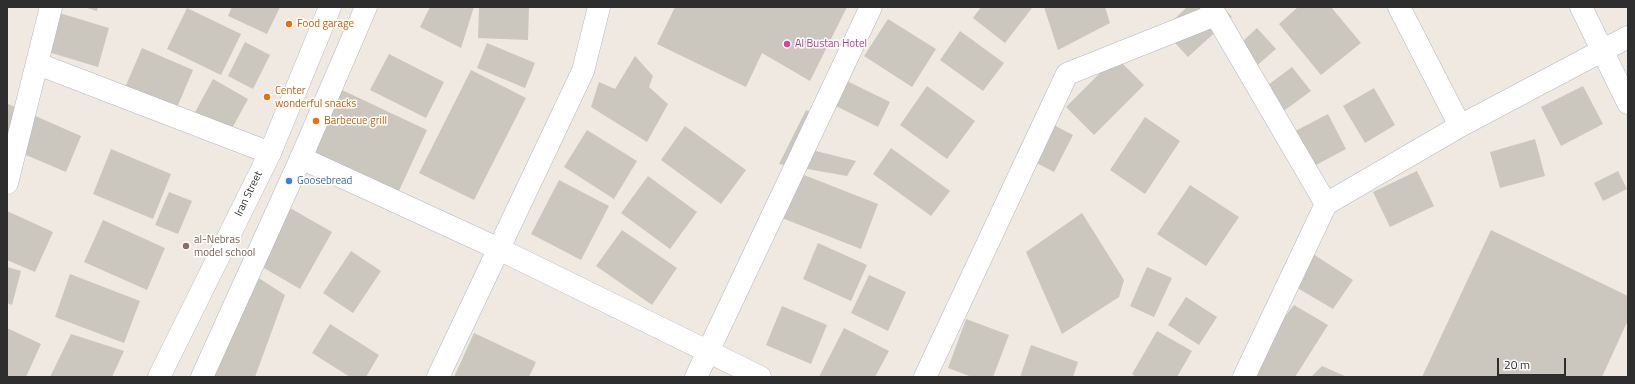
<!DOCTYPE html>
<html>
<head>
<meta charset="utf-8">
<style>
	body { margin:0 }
	#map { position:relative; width:1635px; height:384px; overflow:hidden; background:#efe9e1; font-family:"Titillium Web",sans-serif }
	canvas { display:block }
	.frame { position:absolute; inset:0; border:8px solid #2e2e2e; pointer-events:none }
	.scale { position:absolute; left:1497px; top:358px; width:69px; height:18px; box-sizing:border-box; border:2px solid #2e2e2e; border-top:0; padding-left:5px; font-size:12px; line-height:14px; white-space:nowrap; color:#2e2e2e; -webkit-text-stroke:3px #fff; paint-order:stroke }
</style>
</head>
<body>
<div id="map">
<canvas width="1635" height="384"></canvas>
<div class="frame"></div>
<div class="scale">20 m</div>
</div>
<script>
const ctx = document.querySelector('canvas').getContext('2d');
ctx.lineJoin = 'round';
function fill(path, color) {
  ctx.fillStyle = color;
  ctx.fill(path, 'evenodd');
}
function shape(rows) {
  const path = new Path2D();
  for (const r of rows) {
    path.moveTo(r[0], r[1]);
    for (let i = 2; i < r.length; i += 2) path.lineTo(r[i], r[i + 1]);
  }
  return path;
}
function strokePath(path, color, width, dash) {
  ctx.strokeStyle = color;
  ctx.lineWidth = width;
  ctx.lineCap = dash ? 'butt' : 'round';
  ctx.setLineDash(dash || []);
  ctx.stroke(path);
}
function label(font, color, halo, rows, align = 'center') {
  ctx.font = font + ' "Titillium Web",sans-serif';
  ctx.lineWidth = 3;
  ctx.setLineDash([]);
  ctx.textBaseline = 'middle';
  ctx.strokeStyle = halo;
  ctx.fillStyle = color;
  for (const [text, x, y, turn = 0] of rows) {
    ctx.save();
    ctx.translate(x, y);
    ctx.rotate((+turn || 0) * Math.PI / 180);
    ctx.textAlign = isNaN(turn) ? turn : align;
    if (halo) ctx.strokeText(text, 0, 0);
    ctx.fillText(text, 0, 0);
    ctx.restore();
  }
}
fill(shape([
	[84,7,98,7,97,11],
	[232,7,280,7,267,34,228,16],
	[430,7,474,7,461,48,420,27],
	[479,7,529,7,528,40,478,38],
	[675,7,847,7,810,81,762,53,746,87,657,44],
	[981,7,1031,7,1032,8,1005,43,973,18],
	[1044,7,1105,7,1110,23,1058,50],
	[1187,7,1223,7,1232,17,1188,57,1163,30],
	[1298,7,1331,7,1361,43,1321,75,1279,24],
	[187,8,241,34,221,75,167,49],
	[56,12,109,28,98,67,45,51],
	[888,19,936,49,912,87,864,56],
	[1257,28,1276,49,1247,74,1229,54],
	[960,31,1004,63,983,91,940,60],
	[245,42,270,55,253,89,228,76],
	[487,43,535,63,525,88,477,68],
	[142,48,193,70,172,119,121,97],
	[389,54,444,82,426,118,370,90],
	[635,56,653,76,649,87,668,104,647,142,591,107,599,82,615,89],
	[1116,57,1144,85,1094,135,1066,107],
	[1292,67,1311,91,1270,121,1252,97],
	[471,70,526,98,474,200,419,173],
	[213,79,248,99,229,134,194,114],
	[843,79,890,102,878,127,830,103],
	[927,86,975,121,947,159,900,125],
	[1583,86,1603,124,1561,146,1541,107],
	[1374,88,1395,125,1365,143,1343,106],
	[342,90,427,130,398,193,313,153],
	[8,104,81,136,66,172,7,147],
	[806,110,826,120,812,150,856,161,847,176,779,164],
	[1328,114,1346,149,1299,174,1280,139],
	[1036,116,1073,135,1054,172,1017,153],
	[1145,117,1180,141,1145,194,1110,170],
	[685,126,746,170,721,204,661,160],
	[587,130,637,161,614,199,564,167],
	[1535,139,1545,176,1500,188,1490,152],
	[891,148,950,191,931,216,873,174],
	[111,149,171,174,153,219,93,194],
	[1417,171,1434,206,1390,227,1373,192],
	[1618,171,1627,189,1603,201,1594,183],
	[799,173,878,204,861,249,782,218],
	[648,176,697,212,670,249,621,213],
	[559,180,609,206,581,260,531,234],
	[1190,185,1239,217,1206,266,1157,234],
	[169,192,192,201,178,234,155,225],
	[276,200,332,232,300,289,245,257],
	[7,211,53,232,35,272,7,260],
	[1082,213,1124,280,1119,297,1062,334,1026,252],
	[103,220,165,248,147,290,84,262],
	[622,230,677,268,652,305,596,266],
	[1491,230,1628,296,1628,320,1602,377,1422,377],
	[818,243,867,265,851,301,803,279],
	[1307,250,1353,280,1333,309,1294,286],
	[351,251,381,271,353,313,323,293],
	[7,267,21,271,12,305,7,303],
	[1147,267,1172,278,1154,317,1130,306],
	[70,274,140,301,124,343,55,317],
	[254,275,285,295,255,377,197,377],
	[869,275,906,292,888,331,851,313],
	[1186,297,1217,317,1199,345,1168,325],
	[1294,305,1328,325,1295,377,1249,377,1275,329],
	[782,306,827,325,811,364,766,345],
	[966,319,1009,335,993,377,972,377,948,368],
	[330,324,379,355,366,377,350,377,312,353],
	[7,328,41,344,26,377,7,377],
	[844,328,889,351,875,377,819,377],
	[1157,331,1192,351,1177,377,1136,377,1132,374],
	[474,333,536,362,529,377,454,377],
	[71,334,124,351,112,377,50,377],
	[1031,345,1078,362,1073,377,1020,377],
	[1322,366,1347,377,1311,377]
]), '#cbc7bf');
const street = shape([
	[1211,7,1326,204],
	[1399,7,1460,126],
	[1581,7,1628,103],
	[38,64,270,153],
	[301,158,499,249,760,377],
	[7,183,51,7],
	[438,377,583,71,599,7],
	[696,377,871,7],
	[925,377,1067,74,1215,15],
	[1244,377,1326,204,1460,126,1628,37]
]);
const secondary = shape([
	[159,377,270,153,330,7],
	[202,377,301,158,366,7]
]);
strokePath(street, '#b4b7c1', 23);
strokePath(secondary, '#b4b7c1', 23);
strokePath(street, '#fff', 22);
strokePath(secondary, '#fff', 22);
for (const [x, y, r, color] of [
	[289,24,4,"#e8710a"],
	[787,44,4,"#d1479c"],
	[267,97,4,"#e8710a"],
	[316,121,4,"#e8710a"],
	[289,181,4,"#3f7fe0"],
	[186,246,4,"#8d6e63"]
]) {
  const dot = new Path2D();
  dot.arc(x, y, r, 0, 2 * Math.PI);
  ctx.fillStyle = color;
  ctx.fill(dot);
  strokePath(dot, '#fff', 1.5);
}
label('11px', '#c56008', '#fff', [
	["Food garage",297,24],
	["Center",275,91],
	["wonderful snacks",275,104],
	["Barbecue grill",324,121]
], 'left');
label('11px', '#b23c85', '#fff', [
	["Al Bustan Hotel",795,44]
], 'left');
label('11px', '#366cbe', '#fff', [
	["Goosebread",297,181]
], 'left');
label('11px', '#2e2e2e', '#fff', [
	["Iran Street",249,194,-64]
]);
label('11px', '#785e54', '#fff', [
	["al-Nebras",194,240],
	["model school",194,253]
], 'left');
</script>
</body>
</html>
